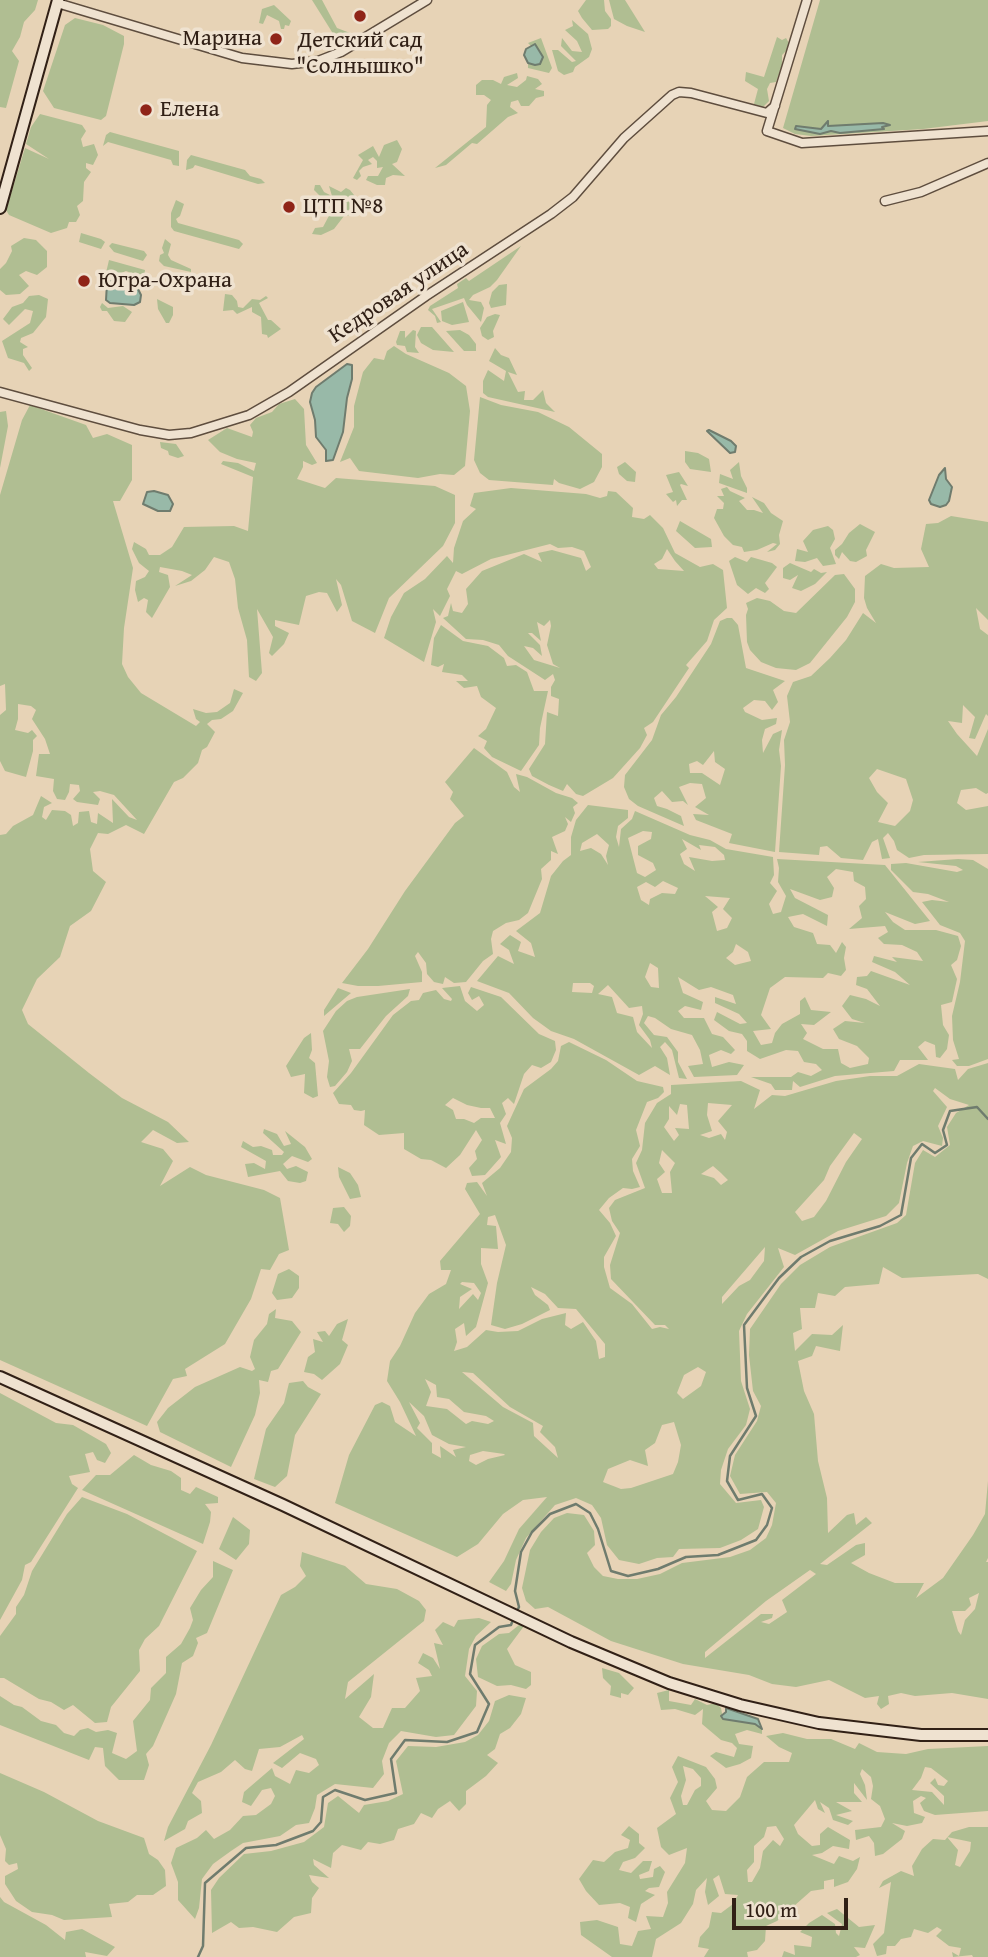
<!DOCTYPE html>
<html>
<head>
<meta charset="utf-8">
<style>
	body { margin:0 }
	#map { position:relative; width:988px; height:1957px; overflow:hidden; background:#e7d3b6; font-family:"Gentium Book Plus",serif }
	canvas { display:block }
	.scale { position:absolute; left:732px; top:1898px; width:116px; height:32px; box-sizing:border-box; border:4px solid #312016; border-top:0; padding-left:9px; font-size:21px; line-height:24px; white-space:nowrap; color:#312016; -webkit-text-stroke:5px #efe2d0; paint-order:stroke }
</style>
</head>
<body>
<div id="map">
<canvas width="988" height="1957"></canvas>
<div class="scale">100 m</div>
</div>
<script>
const ctx = document.querySelector('canvas').getContext('2d');
ctx.lineJoin = 'round';
function fill(path, color) {
  ctx.fillStyle = color;
  ctx.fill(path, 'evenodd');
}
function shape(rows) {
  const path = new Path2D();
  for (const r of rows) {
    path.moveTo(r[0], r[1]);
    for (let i = 2; i < r.length; i += 2) path.lineTo(r[i], r[i + 1]);
  }
  return path;
}
function strokePath(path, color, width, dash) {
  ctx.strokeStyle = color;
  ctx.lineWidth = width;
  ctx.lineCap = dash ? 'butt' : 'round';
  ctx.setLineDash(dash || []);
  ctx.stroke(path);
}
function label(font, color, halo, rows, align = 'center') {
  ctx.font = font + ' "Gentium Book Plus",serif';
  ctx.lineWidth = 7;
  ctx.setLineDash([]);
  ctx.textBaseline = 'middle';
  ctx.strokeStyle = halo;
  ctx.fillStyle = color;
  for (const [text, x, y, turn = 0] of rows) {
    ctx.save();
    ctx.translate(x, y);
    ctx.rotate((+turn || 0) * Math.PI / 180);
    ctx.textAlign = isNaN(turn) ? turn : align;
    if (halo) ctx.strokeText(text, 0, 0);
    ctx.fillText(text, 0, 0);
    ctx.restore();
  }
}
fill(shape([
	[0,0,38,0,35,10,24,22,20,37,12,51,19,61,6,108,0,107],
	[312,0,322,0,337,28,350,33,353,40,343,44,337,40],
	[586,0,604,0,605,11,611,19,611,26,608,29,592,30,582,18,578,11],
	[609,0,625,0,645,32,627,26,614,19],
	[820,0,988,0,988,121,923,129,811,136,795,134,783,128],
	[827,122,827,126,883,123,889,125,882,127,883,129,841,133,832,131,819,134,795,128,821,129],
	[274,5,291,21,289,26,285,25,284,29,281,29,279,21,267,15,263,24,259,23,262,9],
	[75,18,103,25,124,36,124,44,106,116,101,120,54,108,43,91,65,25],
	[572,20,588,34,592,49,589,57,575,67,573,72,564,75,558,71,552,50,558,50,572,62,576,61,561,46,562,38,572,51,582,52,577,41,565,30,573,26],
	[777,37,782,40,786,38,789,43,787,50,782,55,782,65,776,82,770,83,767,89,769,101,763,107,754,104,758,89,745,81,746,72,764,77],
	[541,38,552,68,549,73,528,68,528,63,535,65,537,49,535,44,531,46,528,43],
	[517,73,518,78,507,85,517,87,526,80,527,76,538,79,542,84,535,89,544,91,544,96,536,98,529,106,521,106,518,100,511,102,510,107,518,113,508,117,477,144,472,143,446,165,435,168,486,127,487,105,491,100,484,95,476,95,476,85,482,80,493,80,501,84,504,77],
	[40,114,82,125,86,131,81,139,83,147,94,144,98,155,93,165,86,163,86,168,91,172,84,182,83,201,77,206,80,215,76,222,69,222,67,228,51,233,9,215,6,210,25,148,49,159,26,144,31,127],
	[110,132,179,151,179,166,173,165,171,160,108,142,103,146,106,135],
	[397,140,402,149,397,162,392,164,405,176,393,175,386,178,385,185,377,185,366,180,368,176,378,176,383,167,377,168,377,161,373,157,368,160,372,164,363,167,359,171,361,176,357,180,353,178,363,160,358,155,373,146,379,157,384,145],
	[191,155,245,170,250,176,261,179,265,183,258,184,195,165,193,168,186,170,187,160],
	[315,185,320,185,324,192,332,196,329,186,341,192,346,188,350,190,362,205,361,210,356,215,344,216,334,229,321,235,312,234,315,228,323,227,331,212,328,204,321,201,322,198,314,190],
	[176,200,184,204,180,216,176,219,178,223,239,240,243,244,239,249,174,231,171,227,171,213],
	[81,233,101,239,105,242,101,249,79,242],
	[24,238,36,240,47,251,47,267,37,275,26,271,19,275,29,286,20,294,6,295,0,290,0,269,6,263,12,251,11,246],
	[165,239,171,244,168,255,171,260,191,269,191,272,164,266,159,261,160,255,164,253,162,248],
	[112,243,144,251,147,255,143,261,114,252,109,246],
	[521,246,497,280,490,287,473,295,469,300,481,302,484,308,481,322,467,305,464,298,432,309,441,322,437,323,435,316,428,310,430,306,458,288,457,284,466,278,469,281],
	[109,260,145,270,144,278,137,282,134,274,126,271,107,279,105,277],
	[507,284,506,305,491,308,489,303,492,292,499,285],
	[399,286,404,289,404,294,384,314,375,309,400,292],
	[225,294,232,295,237,301,238,307,243,308,252,299,260,300,266,296,268,298,259,303,268,320,271,320,281,329,268,338,267,335,262,334,261,317,252,312,252,307,237,314,233,310,223,311],
	[39,295,48,299,46,317,33,333,21,338,20,342,28,347,23,349,23,355,32,368,29,371,24,363,8,358,2,341,30,323,33,311,25,309,9,325,3,319,12,307,23,303,29,296],
	[157,299,173,307,173,315,169,323,166,323,158,309],
	[463,302,469,322,452,325,442,321,441,311],
	[102,303,108,308,123,306,132,312,125,322,114,321,107,311,102,311,100,307],
	[495,314,500,315,493,331,494,337,488,340,482,336,480,328,487,317],
	[421,327,432,327,454,352,433,350,421,343,417,335],
	[413,330,416,331,415,347,419,353,407,352,405,346,397,345,396,342,400,331,405,331,405,338],
	[460,330,469,335,476,344,476,351,464,351,446,331],
	[394,346,406,354,449,373,466,386,470,411,465,466,454,475,440,474,418,478,359,471,350,458,340,462,354,427,354,406,363,372,374,358,384,360,387,351],
	[495,348,501,355,509,358,517,375,508,372,518,392,525,391,524,400,533,400,543,390,546,403,555,412,488,397,483,393,483,381,488,370,504,381,506,371,489,361],
	[480,397,501,405,538,412,569,427,602,454,602,467,594,482,580,489,559,483,554,479,553,485,489,480,480,473,474,460],
	[295,399,304,409,306,445,317,463,312,465,303,461,303,467,297,479,325,488,336,478,435,486,455,495,455,523,443,546,389,598,375,633,352,621,341,585,336,579,342,605,337,612,327,593,319,592,306,596,299,625,275,620,275,626,289,633,284,644,272,656,269,653,273,637,257,609,262,673,256,681,249,677,247,640,238,608,235,579,229,562,214,557,205,570,191,581,175,586,192,575,182,571,160,567,159,572,168,575,170,587,152,618,146,612,148,600,144,598,138,602,135,590,136,581,145,577,149,571,139,563,132,549,134,542,146,549,149,555,160,555,172,547,184,527,234,526,248,531,253,477,221,464,223,461,238,463,254,471,256,463,237,459,220,452,208,440,227,428,252,437,253,432,250,425,256,418,272,412,279,404],
	[30,405,86,425,93,438,107,434,132,445,132,480,120,501,113,501,133,568,124,628,122,664,128,677,141,693,196,726,200,722,196,719,193,709,206,713,217,712,230,703,234,689,243,693,233,711,221,719,212,720,207,724,215,732,207,747,202,750,198,763,183,778,174,782,144,834,126,825,108,834,98,833,90,849,93,871,106,882,91,911,70,926,60,957,37,979,22,1010,28,1024,89,1073,122,1098,168,1122,189,1142,177,1143,153,1130,141,1142,163,1149,173,1161,160,1186,190,1167,206,1175,264,1190,280,1198,289,1250,279,1254,270,1270,261,1269,251,1299,225,1344,185,1369,187,1376,173,1379,147,1426,0,1360,0,835,6,834,13,826,33,815,41,796,52,803,44,807,42,817,46,820,52,810,65,811,71,815,73,826,78,823,79,812,89,811,91,822,97,824,98,813,113,823,112,799,129,817,137,820,114,795,100,791,93,792,100,799,98,805,77,802,73,799,80,791,79,785,70,784,69,792,65,800,57,799,53,791,54,779,36,776,39,754,50,754,45,739,32,719,36,710,31,706,18,704,18,719,15,730,28,733,32,730,37,736,33,740,33,751,26,777,5,771,0,761,0,715,6,710,5,684,0,686,0,495,22,420],
	[6,411,8,426,0,468,0,412],
	[160,442,176,444,184,456,178,458,169,455,168,451,161,448],
	[685,451,698,453,709,459,711,472,690,469,685,462],
	[625,462,636,472,635,482,627,481,619,474,617,467],
	[739,462,741,476,747,488,747,493,719,483,720,474,733,479,730,470],
	[679,472,688,486,681,484,680,485,687,500,682,500,677,506,676,500,673,502,666,494,673,492,666,475],
	[727,487,730,491,745,498,739,501,747,510,754,510,763,513,752,497,764,503,771,513,783,521,779,535,780,544,775,550,767,552,777,544,773,543,757,550,744,552,742,547,733,545,724,536,714,518,717,509,723,509,724,503,717,496,724,496,721,489],
	[511,488,586,494,600,498,607,496,608,491,616,492,633,508,632,517,644,519,650,515,663,528,675,553,700,567,713,564,723,570,727,608,714,620,707,641,686,665,689,668,653,722,644,728,647,735,640,748,613,778,583,796,576,794,567,784,563,791,549,785,532,776,529,769,545,744,547,712,558,716,559,699,551,696,551,687,555,680,553,674,545,680,508,656,499,645,483,640,466,639,443,618,448,616,451,603,453,611,462,613,468,604,466,589,482,571,524,554,542,562,538,553,552,550,581,558,586,571,591,567,584,551,572,547,558,548,550,544,491,559,462,574,456,571,447,589,450,596,440,616,433,609,436,622,424,662,384,638,391,617,404,593,425,579,447,556,453,563,454,548,463,521,476,509,470,506,474,493],
	[667,549,675,561,684,571,658,569,654,564,662,559],
	[550,620,551,626,547,645,553,664,560,668,534,660,524,646,533,648,542,656,540,645,528,633,532,633,541,641,537,622,544,626],
	[951,516,988,522,988,620,976,608,980,629,988,635,988,716,986,714,975,739,969,738,975,717,963,705,962,723,948,721,957,734,977,756,988,729,988,793,986,794,976,788,961,790,957,803,966,810,988,806,988,854,924,855,909,858,897,850,894,841,888,833,883,838,890,858,882,859,878,839,872,842,863,860,841,858,827,846,820,847,819,855,779,852,785,765,784,740,790,722,787,696,793,682,811,676,830,658,846,640,863,613,876,623,867,608,864,598,865,576,881,564,894,568,929,567,921,549,926,524,938,523],
	[877,769,906,779,913,800,910,811,895,826,878,822,888,803,877,792,869,778],
	[680,521,711,539,712,547,695,548,676,531],
	[860,524,875,532,866,550,867,556,856,562,850,561,842,552,839,559,835,555,835,550,842,544,849,533],
	[828,526,833,530,835,539,830,548,836,564,823,566,817,558,805,562,795,561,797,549,808,552,803,541,813,530],
	[735,557,747,562,751,557,772,563,777,567,765,583,769,589,765,593,756,588,748,594,737,585,729,561],
	[790,563,811,572,814,569,821,573,827,572,815,584,801,591,792,588,798,575,790,580,783,578,783,568],
	[844,574,855,589,855,602,847,617,810,663,796,670,776,668,761,662,750,650,747,642,746,615,748,609,746,603,757,598,770,601,784,611,796,613,835,575],
	[727,618,732,618,738,625,746,668,785,681,773,690,778,702,772,710,765,701,754,700,743,708,745,712,762,720,777,718,776,724,765,729,762,740,763,753,773,734,782,730,779,750,781,766,775,852,729,843,732,834,696,820,693,814,709,815,695,807,706,798,702,784,690,783,679,787,688,805,683,801,672,802,662,791,654,798,657,806,667,809,681,816,684,826,638,806,629,799,624,787,625,775,652,740,661,715,676,697,711,644,720,621],
	[714,751,715,762,725,769,720,785,702,773,690,773,689,764,697,761,703,765],
	[441,625,463,641,488,646,504,658,507,666,516,665,527,672,534,691,548,691,540,728,539,745,521,771,492,757,484,748,487,741,478,736,486,729,496,708,481,697,477,686,464,688,456,681,468,681,462,675,442,672,444,664,438,667,431,665,434,638],
	[474,748,507,772,514,787,520,792,516,774,527,777,556,793,572,798,578,803,573,807,575,813,571,822,565,817,568,824,565,831,552,837,558,854,551,851,551,860,541,869,542,879,528,913,519,920,506,923,493,931,491,939,493,954,483,961,466,982,454,983,445,977,443,984,434,982,427,974,426,963,418,952,415,956,422,972,422,982,378,986,358,986,342,983,368,949,405,891,455,823,464,816,450,799,453,792,445,782],
	[588,805,628,810,628,818,618,826,616,837,619,847,621,829,632,819,635,811,690,835,710,840,726,849,773,857,774,875,770,883,777,891,769,904,773,914,781,912,786,896,778,882,779,868,777,859,885,865,930,921,915,924,885,912,893,922,905,930,936,930,958,936,961,946,957,960,951,965,957,979,952,1002,941,1005,943,1025,949,1035,947,1049,940,1058,936,1057,935,1045,925,1041,918,1047,928,1060,900,1060,894,1071,835,1076,800,1087,793,1081,792,1090,775,1090,771,1084,751,1077,791,1077,798,1072,811,1076,822,1070,816,1064,804,1062,798,1051,786,1050,760,1059,747,1051,747,1041,742,1034,729,1031,714,1020,717,1012,740,1024,747,1023,739,1014,715,1003,715,997,736,1004,733,995,711,987,699,990,678,977,683,993,703,1002,701,1010,685,1006,678,1011,684,1018,704,1018,712,1034,723,1037,735,1050,731,1054,721,1050,709,1055,712,1067,729,1062,744,1065,737,1075,694,1077,688,1066,703,1064,700,1050,692,1035,671,1029,655,1018,648,1016,644,1023,654,1035,667,1037,678,1052,678,1062,687,1079,679,1078,672,1050,665,1042,660,1047,667,1058,670,1075,655,1066,639,1075,574,1039,551,1031,533,1018,509,993,477,981,498,956,514,964,509,950,500,944,510,935,521,942,518,951,535,957,531,943,516,931,540,913,551,876,563,861,571,855,571,837,576,820],
	[643,831,652,832,651,839,638,846,638,855,653,863,656,870,645,877,637,873,628,838],
	[597,834,609,845,606,856,608,865,601,854,591,848,580,851,582,843],
	[682,839,701,850,699,845,715,847,724,855,725,860,712,861,689,857,695,871,684,864,680,854,687,849],
	[836,869,853,872,854,881,865,887,866,899,859,906,862,918,849,929,885,926,888,932,878,938,884,944,902,945,917,952,923,961,892,957,897,962,874,956,872,962,895,972,910,985,871,971,867,976,857,977,856,985,867,989,880,1006,866,999,850,995,842,1006,852,1019,865,1023,845,1021,833,1029,839,1039,857,1046,869,1058,868,1064,850,1068,841,1063,838,1049,823,1049,803,1039,807,1033,801,1024,814,1025,831,1012,811,1010,805,997,800,1001,800,1014,782,1024,775,1033,772,1043,761,1045,753,1031,771,1029,761,1015,770,988,785,977,823,978,828,973,841,976,846,970,844,958,846,947,842,942,836,953,830,945,817,944,813,933,794,927,788,917,803,914,827,926,828,915,795,898,790,889,820,900,832,897,834,888,827,877],
	[663,881,678,888,675,894,662,893,650,899,649,905,641,900,637,887,646,882,655,887],
	[705,896,730,898,723,909,732,918,727,928,717,931,712,912,718,907],
	[736,944,748,952,751,961,735,965,726,958,733,952],
	[650,963,658,968,659,988,651,987,645,977],
	[590,983,594,986,592,993,572,992,573,983],
	[608,985,629,1008,642,1006,643,1014,639,1025,650,1040,652,1048,637,1032,633,1017,617,1013,612,997,598,994],
	[958,859,973,860,988,869,988,1059,969,1066,957,1066,952,1060,959,1059,953,1040,952,1016,960,982,965,941,960,933,940,925,922,902,932,900,949,902,928,894,913,892,891,870,891,864,906,863,957,872,963,870,956,866,918,862],
	[460,986,465,1001,477,1011,484,1005,479,996,472,1000,468,993,471,987,501,997,539,1034,555,1041,556,1050,551,1062,541,1068,532,1065,524,1074,514,1104,508,1098,502,1103,506,1114,500,1123,506,1144,495,1140,501,1157,485,1175,472,1176,469,1168,477,1159,475,1151,482,1140,476,1130,460,1155,446,1168,431,1160,421,1159,404,1149,404,1133,379,1135,364,1125,365,1110,361,1111,354,1110,351,1105,339,1104,333,1093,351,1073,393,1015,411,1001,419,1000,423,993,436,990,444,999,451,1001,452,999,442,988],
	[453,1098,467,1105,481,1108,490,1108,495,1118,481,1118,474,1123,464,1119,456,1119,453,1110,445,1105],
	[338,988,351,993,324,1016,324,1010],
	[410,989,408,996,386,1016,360,1049,349,1049,352,1061,347,1072,335,1086,330,1087,327,1077,329,1061,323,1031,336,1011,347,1001,357,997],
	[311,1033,312,1050,309,1058,315,1063,318,1096,313,1098,304,1093,305,1074,291,1077,286,1066,304,1038],
	[569,1042,606,1060,637,1081,663,1087,664,1092,658,1098,647,1102,636,1130,640,1146,632,1159,633,1171,640,1187,632,1189,623,1188,609,1198,599,1210,610,1223,616,1236,604,1257,604,1267,610,1288,632,1304,652,1329,660,1327,669,1329,665,1325,655,1325,611,1279,610,1265,620,1233,612,1221,609,1208,615,1200,645,1188,636,1163,642,1150,645,1123,657,1103,671,1094,671,1085,741,1081,760,1090,754,1109,772,1095,785,1096,836,1081,870,1076,897,1076,919,1064,955,1069,958,1080,968,1069,988,1063,988,1279,978,1274,902,1278,883,1267,879,1284,845,1287,835,1296,818,1293,815,1308,800,1308,802,1329,793,1333,795,1351,812,1334,832,1335,843,1325,840,1351,816,1346,812,1356,798,1361,804,1391,814,1414,818,1461,827,1498,828,1533,847,1515,854,1513,856,1525,866,1517,872,1523,820,1564,827,1565,856,1545,865,1543,865,1555,851,1563,869,1573,895,1583,924,1583,916,1598,943,1578,973,1535,985,1514,988,1481,988,1558,986,1562,988,1562,988,1699,952,1693,915,1696,901,1693,888,1696,889,1704,881,1709,877,1704,879,1696,865,1698,829,1680,796,1687,772,1684,749,1675,683,1664,611,1641,548,1607,535,1609,526,1601,522,1588,530,1550,541,1532,554,1518,567,1513,584,1515,594,1531,595,1545,587,1553,594,1567,603,1576,618,1579,637,1579,660,1574,682,1563,730,1557,750,1550,766,1538,772,1525,776,1503,767,1492,740,1494,730,1476,735,1455,757,1421,761,1406,753,1391,749,1355,750,1329,781,1284,800,1265,830,1247,897,1223,906,1215,915,1163,923,1150,935,1157,950,1145,947,1127,956,1113,969,1105,950,1099,935,1088,933,1091,947,1107,938,1126,943,1138,942,1146,923,1141,913,1146,907,1163,899,1203,886,1216,838,1231,795,1255,778,1248,784,1267,747,1314,739,1331,741,1381,750,1409,746,1425,728,1449,721,1470,720,1484,736,1503,761,1500,764,1507,758,1529,741,1540,720,1548,679,1549,673,1557,657,1558,639,1564,619,1560,607,1545,601,1518,592,1505,576,1498,555,1505,526,1538,516,1560,511,1584,506,1591,489,1582,504,1561,519,1529,547,1497,523,1500,503,1514,478,1544,457,1557,335,1503,349,1455,375,1405,382,1402,390,1406,395,1422,416,1436,400,1402,387,1381,390,1361,400,1346,415,1313,429,1294,446,1284,451,1270,441,1270,440,1261,480,1214,465,1189,467,1183,477,1182,487,1196,482,1183,500,1168,511,1152,512,1138,507,1126,524,1089,551,1069,558,1061,561,1046],
	[708,1103,732,1105,718,1121,727,1132,725,1140,721,1134,709,1138,700,1135,712,1131,707,1115],
	[680,1104,687,1105,689,1129,675,1128,679,1135,674,1141,664,1127,669,1119,669,1106,677,1115],
	[854,1133,862,1139,846,1162,826,1201,814,1217,802,1221,795,1212,824,1180,830,1166],
	[662,1150,675,1163,670,1172,672,1193,662,1193,657,1179,665,1172,659,1163],
	[713,1166,721,1173,728,1180,721,1185,714,1178,701,1174],
	[495,1215,506,1245,497,1283,491,1325,505,1329,522,1324,550,1310,548,1305,535,1295,531,1287,545,1294,558,1308,576,1309,605,1344,605,1357,599,1359,596,1341,583,1322,571,1329,565,1325,566,1313,542,1319,518,1331,498,1332,486,1330,467,1347,454,1351,457,1342,455,1329,464,1323,466,1336,476,1327,488,1283,481,1264,481,1248,498,1249,496,1226,487,1225,488,1217],
	[765,1247,764,1261,750,1280,739,1286,722,1304,722,1297],
	[462,1282,474,1283,481,1293,478,1300,473,1294,459,1309,460,1297,472,1289,460,1284],
	[698,1367,706,1372,701,1386,683,1399,677,1393,684,1375],
	[462,1372,473,1373,510,1407,543,1426,540,1432,555,1447,558,1458,534,1436,533,1423,503,1407],
	[425,1379,436,1385,437,1397,449,1399,464,1412,486,1416,494,1421,488,1424,472,1421,466,1424,447,1409,426,1406,431,1392],
	[409,1402,424,1416,432,1435,449,1444,466,1447,453,1450,456,1457,440,1446,441,1458,432,1453,432,1443,417,1428,420,1423],
	[674,1422,681,1445,678,1462,673,1474,631,1488,621,1489,603,1482,608,1469,630,1460,648,1466,645,1450,655,1443,662,1425],
	[483,1451,504,1454,505,1455,488,1459,476,1465,469,1461,470,1455],
	[810,1570,816,1574,782,1600,787,1612,769,1624,761,1622,772,1618,773,1614,761,1614,705,1658,705,1652,736,1626,766,1601],
	[979,1593,975,1609,965,1620,961,1635,958,1631,952,1611,965,1611,971,1605,969,1598],
	[264,1129,277,1134,284,1146,291,1144,285,1131,305,1147,312,1159,308,1162,292,1156,283,1164,287,1169,296,1166,308,1172,306,1181,300,1183,288,1181,280,1171,248,1177,245,1164,254,1163,265,1169,266,1161,241,1147,243,1141,253,1147,261,1146,272,1150,273,1155,282,1155,284,1152,263,1133],
	[338,1167,350,1173,358,1185,361,1197,350,1199,339,1177],
	[344,1207,351,1216,350,1226,344,1232,338,1224,330,1223,333,1208],
	[289,1269,299,1276,299,1288,292,1298,277,1300,272,1293,278,1274],
	[276,1309,275,1318,292,1321,301,1332,278,1369,271,1371,268,1382,259,1380,260,1393,255,1415,231,1467,160,1432,157,1422,168,1408,195,1387,240,1367,252,1371,255,1369,250,1357,254,1340,267,1324,269,1314],
	[348,1319,342,1340,348,1345,340,1364,322,1380,314,1374,304,1372,308,1357,315,1352,313,1339,323,1342,317,1332,325,1331,329,1336,337,1324],
	[303,1381,308,1387,321,1394,295,1435,287,1476,275,1487,254,1479,266,1429,284,1403,289,1383],
	[0,1393,56,1423,73,1425,106,1444,111,1453,105,1463,97,1460,93,1452,85,1454,90,1472,69,1476,72,1484,78,1488,31,1562,25,1565,22,1580,0,1620],
	[134,1455,151,1465,171,1471,181,1478,181,1490,190,1494,196,1487,218,1497,218,1503,205,1504,211,1512,210,1522,203,1544,82,1490,96,1475,110,1475],
	[82,1497,127,1514,197,1551,159,1626,145,1639,139,1650,140,1671,111,1707,107,1722,95,1723,73,1705,64,1710,51,1702,39,1699,4,1678,0,1678,0,1636,16,1614,16,1607,24,1595,32,1571,67,1514],
	[233,1517,250,1530,249,1544,236,1560,219,1549],
	[302,1552,345,1566,366,1584,397,1589,419,1601,426,1610,424,1621,348,1682,345,1699,374,1674,371,1697,359,1717,373,1728,383,1728,392,1708,405,1708,420,1691,416,1678,432,1676,429,1670,418,1663,423,1653,433,1658,440,1669,434,1643,443,1645,435,1630,443,1622,454,1627,458,1620,479,1618,491,1622,476,1636,469,1649,465,1676,477,1691,476,1706,454,1735,436,1737,401,1731,389,1743,382,1761,384,1774,373,1788,335,1784,317,1795,315,1808,309,1823,296,1825,280,1836,243,1843,231,1851,213,1864,202,1879,199,1908,195,1919,178,1900,178,1882,171,1863,176,1848,197,1838,206,1830,214,1839,230,1830,243,1816,256,1815,271,1804,275,1796,271,1788,262,1790,251,1806,242,1802,244,1792,272,1768,275,1776,290,1784,296,1770,309,1773,319,1765,316,1759,300,1753,282,1768,273,1763,304,1739,302,1735,280,1747,259,1749,252,1771,245,1769,235,1760,221,1772,198,1782,192,1793,201,1801,202,1813,188,1821,185,1829,164,1841,168,1827,211,1745,281,1595,295,1587,306,1576,300,1566],
	[213,1561,233,1570,207,1633,196,1638,198,1643,193,1656,182,1663,176,1694,153,1746,146,1754,149,1765,144,1780,119,1780,105,1766,103,1748,95,1747,89,1760,0,1725,0,1696,14,1705,22,1707,41,1721,56,1725,64,1733,74,1736,80,1730,88,1728,96,1732,108,1730,117,1733,112,1753,126,1759,137,1751,133,1721,150,1700,151,1688,166,1673,166,1657,181,1644,190,1628,193,1620,190,1608,201,1590,213,1577],
	[519,1625,524,1626,507,1649,515,1665,531,1672,531,1685,526,1689,511,1685,497,1686,478,1677,476,1659,482,1646,499,1634,509,1633],
	[602,1668,619,1673,634,1688,628,1695,621,1693,621,1698,610,1695,611,1686,603,1678],
	[669,1690,669,1701,691,1705,695,1699,707,1705,716,1703,721,1708,723,1719,755,1724,762,1729,762,1734,747,1730,735,1734,739,1744,753,1746,751,1758,740,1764,726,1768,710,1756,716,1752,734,1757,737,1748,732,1743,721,1740,702,1724,703,1709,695,1715,675,1709,661,1710,657,1693],
	[509,1695,526,1698,521,1714,510,1728,500,1734,495,1749,487,1755,498,1763,486,1776,466,1791,466,1804,459,1811,450,1801,438,1809,432,1818,421,1813,414,1824,398,1829,394,1840,380,1844,368,1842,361,1850,342,1845,333,1853,331,1868,313,1859,314,1865,329,1878,309,1875,312,1882,319,1888,312,1898,311,1913,294,1917,277,1932,253,1927,239,1928,231,1922,212,1933,211,1890,219,1878,244,1854,271,1851,304,1842,324,1827,328,1803,338,1796,359,1813,364,1805,388,1801,403,1794,396,1761,408,1746,436,1747,465,1742,478,1735,489,1721,495,1701],
	[783,1733,807,1739,831,1739,855,1749,859,1743,877,1752,906,1754,928,1749,988,1746,988,1811,935,1815,924,1811,920,1803,926,1798,921,1796,913,1801,914,1813,925,1817,922,1823,907,1826,892,1823,905,1831,902,1839,883,1854,875,1856,874,1843,869,1836,856,1840,855,1830,881,1827,885,1819,880,1806,871,1799,873,1786,871,1777,862,1769,860,1774,865,1785,867,1800,854,1783,854,1793,862,1802,836,1802,852,1811,836,1815,853,1821,848,1825,833,1820,829,1808,820,1802,825,1813,818,1809,815,1800,794,1825,798,1834,812,1846,820,1845,820,1834,828,1827,850,1840,849,1849,833,1846,822,1853,812,1855,834,1864,839,1856,853,1861,860,1857,857,1869,848,1882,834,1887,834,1879,824,1881,824,1889,811,1891,777,1921,766,1926,765,1941,757,1950,747,1952,748,1957,704,1957,709,1949,698,1947,700,1937,709,1927,712,1912,721,1913,733,1904,738,1895,725,1894,719,1875,713,1879,719,1896,708,1905,705,1892,707,1878,696,1890,693,1904,681,1923,656,1939,652,1957,612,1957,581,1935,580,1922,597,1920,618,1927,620,1944,632,1946,638,1931,651,1929,646,1916,663,1917,668,1903,667,1892,685,1863,687,1848,669,1855,661,1847,657,1828,676,1814,670,1798,678,1782,672,1767,678,1756,706,1767,715,1779,717,1788,706,1801,712,1810,726,1811,740,1797,747,1777,764,1762,789,1762,792,1753,779,1747,766,1736],
	[683,1766,693,1769,701,1778,701,1786,695,1790,687,1805,683,1805,681,1796,686,1780],
	[925,1767,931,1768,948,1781,944,1786,938,1785,935,1778,930,1783,944,1796,944,1805,932,1792,912,1790,921,1778],
	[776,1826,784,1839,780,1846,773,1840,763,1851,760,1868,752,1882,748,1882,747,1870,754,1862,754,1846,764,1837,767,1827],
	[0,1773,44,1792,98,1821,144,1838,149,1854,158,1860,165,1870,166,1886,153,1895,137,1895,128,1902,109,1904,112,1917,64,1920,52,1915,32,1912,16,1901,5,1884,5,1876,18,1869,17,1863,9,1865,5,1861,6,1849,0,1835],
	[629,1826,639,1834,639,1843,645,1848,635,1858,623,1862,619,1870,631,1873,643,1861,652,1861,649,1871,639,1875,640,1879,653,1877,654,1869,660,1866,665,1872,659,1887,649,1888,645,1891,655,1895,641,1904,636,1922,628,1918,630,1907,620,1903,599,1905,586,1891,579,1879,593,1860,604,1862,615,1852,628,1848,630,1840,621,1835],
	[969,1827,988,1827,988,1957,973,1957,972,1955,953,1957,952,1952,959,1956,961,1948,949,1946,936,1936,942,1930,937,1927,928,1933,914,1929,911,1937,901,1939,895,1946,887,1946,886,1954,877,1956,873,1944,884,1933,891,1882,879,1888,883,1881,901,1871,914,1876,912,1866,922,1849,933,1839,945,1840,952,1832],
	[947,1837,971,1842,970,1851,960,1867,955,1865,958,1850],
	[0,1897,4,1902,46,1925,65,1940,66,1932,82,1929,115,1947,107,1956,85,1952,86,1957,0,1957],
	[837,1909,859,1927,875,1925,865,1948,854,1947,860,1955,856,1957,782,1957,784,1951,795,1955,794,1945,811,1947,812,1937,800,1932,809,1923,822,1915,835,1924,836,1933,839,1936,842,1924,827,1913]
]), '#b0be92');
const water = shape([
	[535,44,543,57,540,64,535,65,528,63,524,55,526,49,535,44],
	[828,121,828,126,883,123,890,125,882,127,884,129,840,133,831,131,820,134,795,129,796,126,821,129,828,121],
	[126,274,131,275,141,295,140,302,134,305,110,303,106,300,107,283,126,274],
	[347,364,352,365,352,379,347,398,343,432,333,460,326,461,326,450,316,437,315,420,310,402,312,393,316,387,347,364],
	[709,430,731,441,736,446,735,452,730,453,707,431,709,430],
	[945,468,946,479,952,487,949,501,946,505,940,507,931,504,929,500,939,475,945,468],
	[154,491,168,495,173,504,170,511,158,511,143,504,147,492,154,491],
	[726,1708,758,1719,762,1729,755,1724,723,1719,721,1716,726,1712,726,1708]
]);
fill(water, '#98b9a8');
strokePath(water, '#6f7c6e', 2);
strokePath(shape([
	[517,1611,519,1607,515,1591,521,1552,532,1532,550,1514,576,1504,590,1513,598,1529,611,1571,628,1576,658,1569,686,1557,718,1555,756,1540,767,1525,772,1508,762,1494,738,1500,727,1481,730,1456,756,1416,747,1388,744,1325,779,1278,801,1257,830,1241,880,1226,901,1215,911,1158,922,1144,935,1153,947,1145,943,1130,950,1111,977,1107,988,1119],
	[198,1957,203,1946,205,1883,246,1848,276,1845,313,1831,321,1822,323,1797,335,1790,365,1800,396,1793,391,1759,405,1740,447,1742,477,1732,489,1704,470,1674,475,1645,499,1627,511,1625,514,1617]
]), '#6f7c6e', 2.5);
const minor = shape([
	[807,0,767,131,802,143,988,131],
	[57,3,242,58,292,64,318,61,341,52,427,0],
	[885,201,921,192,988,163],
	[0,392,140,430,169,435,191,433,249,415,289,392,426,296,551,214,573,197,624,138,672,95,679,92,691,93,767,113,775,106]
]);
const secondary = shape([
	[0,208,58,0],
	[0,1377,283,1505,571,1642,669,1683,740,1705,819,1723,921,1735,988,1735]
]);
strokePath(minor, '#5e4d3e', 11);
strokePath(secondary, '#312016', 14);
strokePath(minor, '#efe2d0', 8);
strokePath(secondary, '#efe2d0', 10);
for (const [x, y, r, color] of [
	[360,16,7,"#8f2418"],
	[276,39,7,"#8f2418"],
	[146,110,7,"#8f2418"],
	[289,207,7,"#8f2418"],
	[84,281,7,"#8f2418"]
]) {
  const dot = new Path2D();
  dot.arc(x, y, r, 0, 2 * Math.PI);
  ctx.fillStyle = color;
  ctx.fill(dot);
  strokePath(dot, '#efe2d0', 2.5);
}
label('23px', '#312016', '#efe2d0', [
	["Марина",262,39,"right"],
	["Детский сад",360,41,"center"],
	["\"Солнышко\"",360,67,"center"],
	["Елена",160,110],
	["ЦТП №8",303,207],
	["Югра-Охрана",98,281]
], 'left');
label('23px', '#312016', '#efe2d0', [
	["Кедровая улица",399,293,-34]
]);
</script>
</body>
</html>
